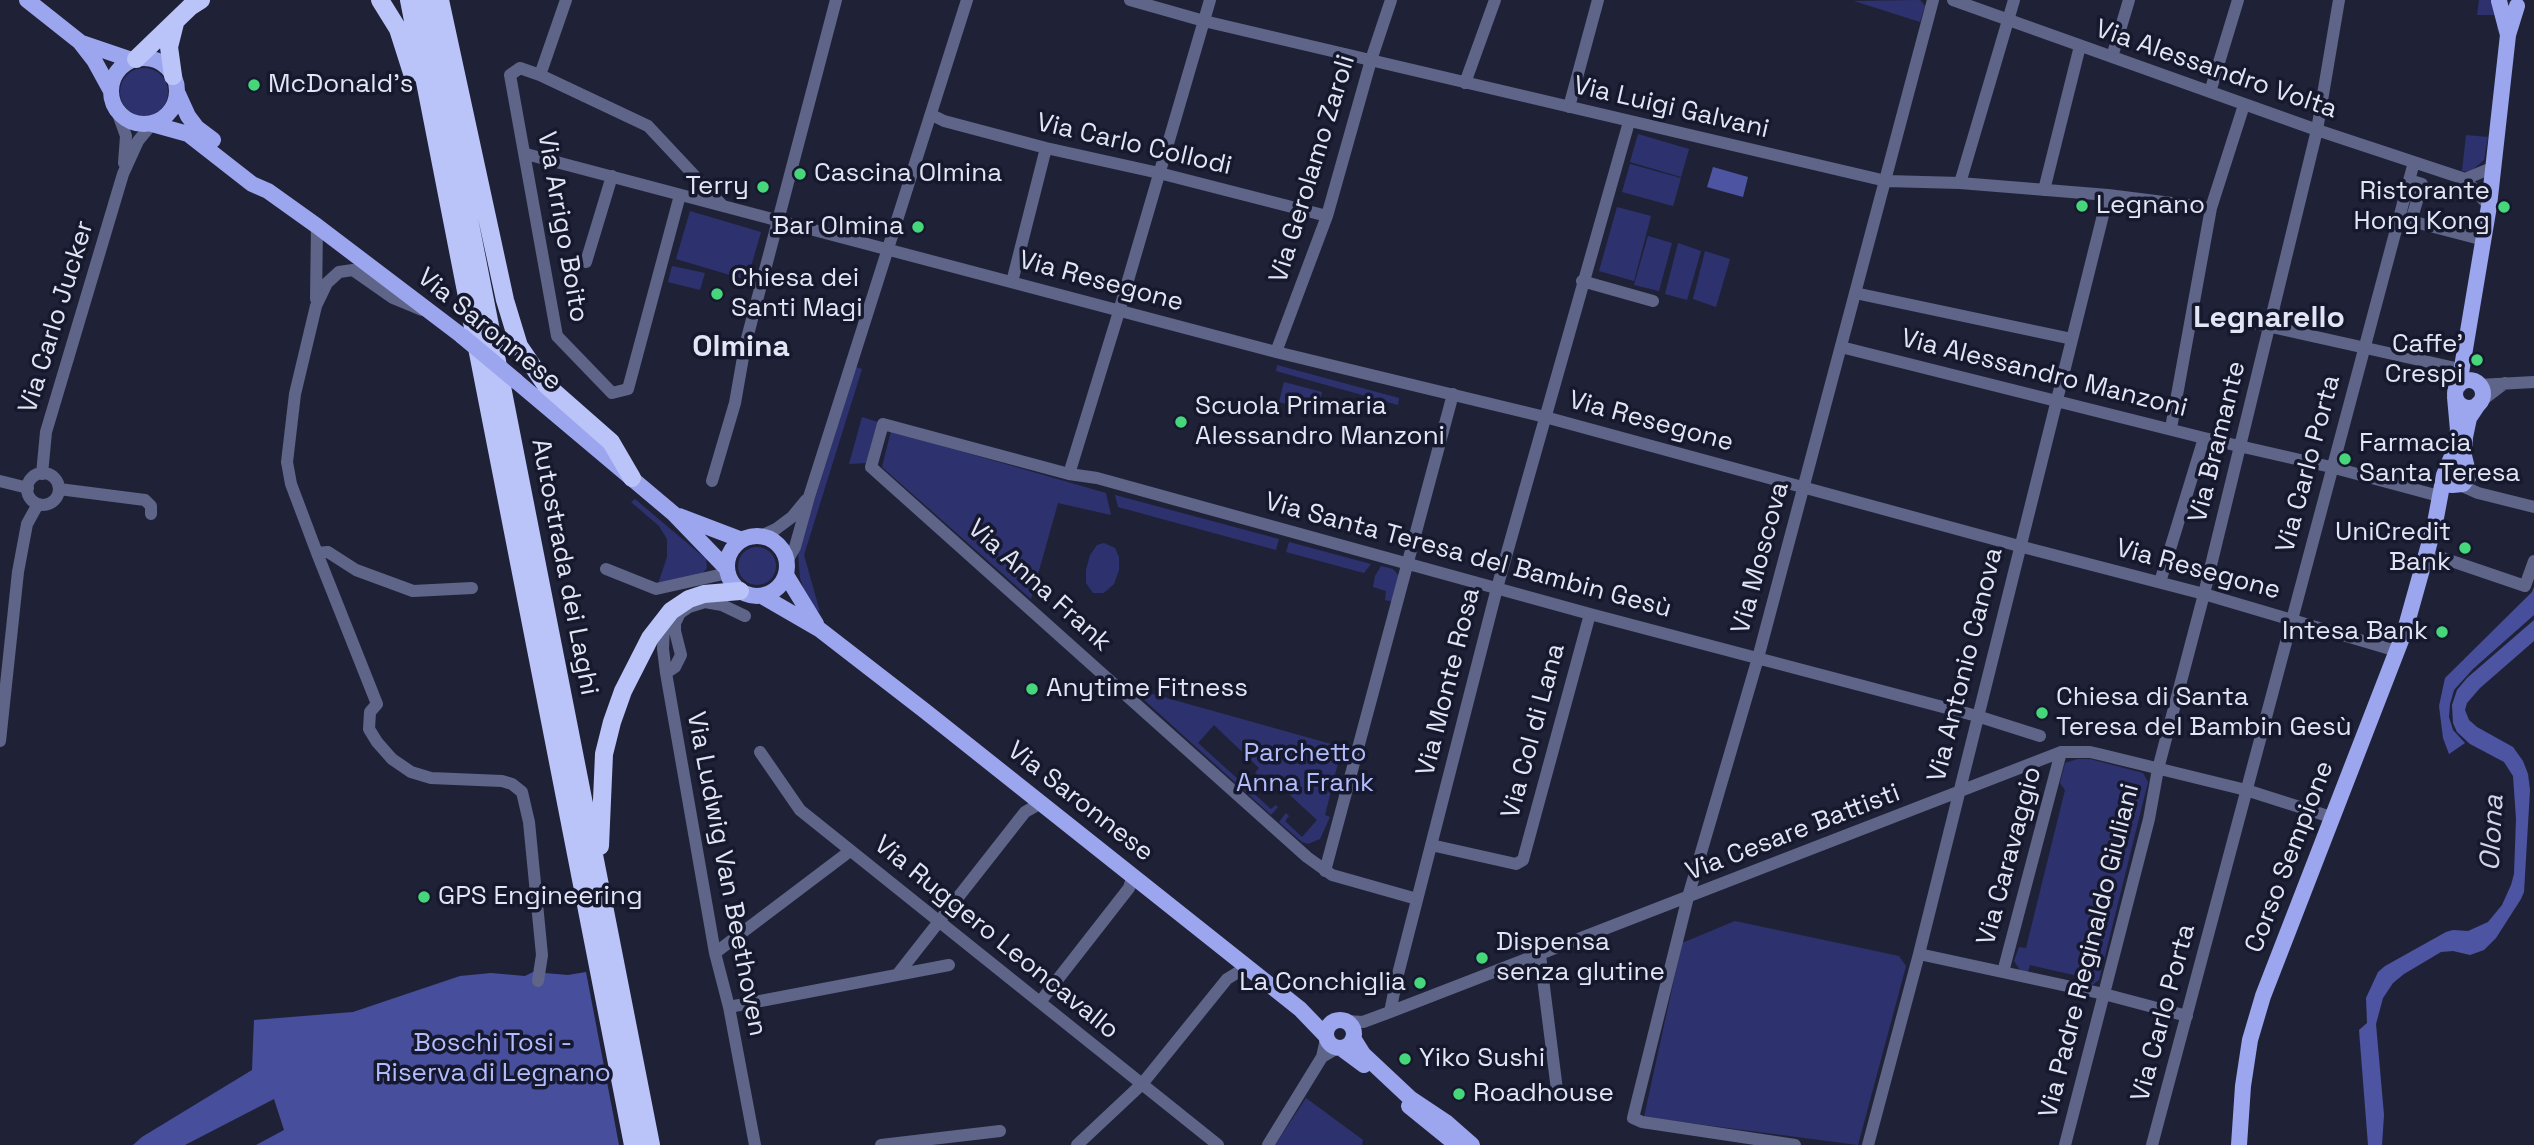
<!DOCTYPE html>
<html>
<head>
<meta charset="utf-8">
<style>
	body { margin:0 }
	canvas { display:block; background:#1f2237 }
</style>
</head>
<body>
<canvas width="2534" height="1145"></canvas>
<script>
const ctx = document.querySelector('canvas').getContext('2d');
ctx.lineJoin = 'round';
function fill(path, color) {
  ctx.fillStyle = color;
  ctx.fill(path, 'evenodd');
}
function shape(rows) {
  const path = new Path2D();
  for (const r of rows) {
    if (r.length === 3) {
      path.moveTo(r[0] + r[2], r[1]);
      path.arc(r[0], r[1], r[2], 0, 2 * Math.PI);
      continue;
    }
    path.moveTo(r[0], r[1]);
    for (let i = 2; i < r.length; i += 2) path.lineTo(r[i], r[i + 1]);
  }
  return path;
}
function strokePath(path, color, width, dash) {
  ctx.strokeStyle = color;
  ctx.lineWidth = width;
  ctx.lineCap = dash ? 'butt' : 'round';
  ctx.setLineDash(dash || []);
  ctx.stroke(path);
}
function label(font, color, halo, rows, align = 'center') {
  ctx.font = font + ' "Space Grotesk",sans-serif';
  ctx.lineWidth = 7;
  ctx.setLineDash([]);
  ctx.textBaseline = 'middle';
  ctx.strokeStyle = halo;
  ctx.fillStyle = color;
  for (const [text, x, y, turn = 0] of rows) {
    ctx.save();
    ctx.translate(x, y);
    ctx.rotate((+turn || 0) * Math.PI / 180);
    ctx.textAlign = isNaN(turn) ? turn : align;
    if (halo) ctx.strokeText(text, 0, 0);
    ctx.fillText(text, 0, 0);
    ctx.restore();
  }
}
fill(shape([
	[1920,0,1925,6,1920,22,1854,1],
	[2479,0,2493,0,2498,16,2498,34,2496,15,2477,15],
	[144,92,24],
	[1638,134,1689,149,1681,177,1630,162],
	[2466,135,2488,137,2484,160,2470,172,2462,171],
	[1630,164,1681,178,1673,206,1622,192],
	[1617,207,1651,216,1634,281,1599,271],
	[690,211,761,232,747,280,676,259],
	[1648,236,1672,243,1659,291,1634,285],
	[1678,243,1701,251,1687,300,1665,294],
	[1705,251,1730,259,1716,307,1693,299],
	[672,266,705,273,700,290,668,282],
	[1277,365,1399,398,1398,405,1276,371],
	[856,367,862,369,804,555,820,612,809,605,800,578,798,553],
	[1284,382,1322,392,1317,412,1279,402],
	[862,417,878,422,866,463,849,464],
	[891,431,1106,493,1111,515,1058,503,1031,599,882,467],
	[1115,495,1279,539,1276,550,1118,507],
	[635,499,706,559,707,568,702,574,658,584,667,557,667,539,659,526,631,502],
	[1289,542,1371,564,1364,573,1286,552],
	[1104,543,1115,548,1119,557,1119,570,1114,584,1106,591,1103,593,1093,593,1086,583,1086,570,1090,555,1097,545],
	[757,566,19],
	[1381,566,1393,569,1400,577,1394,602,1385,600,1386,591,1373,587,1375,576],
	[1131,688,1342,747,1325,815,1330,817,1320,839,1308,844,1302,842,1279,822,1286,813,1289,816,1285,821,1302,837,1317,820,1267,774,1261,778,1255,773,1259,768,1214,725,1198,743,1271,809,1276,805,1278,807,1271,815],
	[2078,759,2090,759,2143,773,2148,782,2099,980,2091,986,2081,984,2082,977,2030,965,2028,972,2020,970,2014,961,2019,947,2026,948,2065,790,2060,783,2065,763],
	[1735,921,1899,956,1906,966,1858,1145,1644,1117,1682,943],
	[1306,1098,1363,1140,1362,1145,1275,1145]
]), '#2d316e');
fill(shape([
	[2534,587,2534,615,2473,669,2454,690,2450,704,2449,717,2453,730,2465,743,2449,754,2443,738,2439,706,2445,678,2532,592],
	[533,972,568,975,586,972,619,1145,256,1145,284,1130,274,1099,185,1145,133,1145,142,1137,252,1070,254,1020,353,1012,460,976,491,973,525,976]
]), '#474e9c');
fill(shape([
	[1713,167,1748,177,1743,197,1707,187],
	[2534,620,2534,641,2480,688,2467,703,2465,710,2469,720,2477,727,2513,747,2523,761,2528,774,2530,790,2524,892,2521,899,2496,938,2484,950,2470,955,2453,951,2441,952,2404,974,2393,983,2383,998,2376,1024,2384,1115,2382,1145,2368,1145,2359,1030,2367,1023,2366,998,2378,972,2385,966,2446,932,2453,930,2468,931,2488,922,2502,905,2511,885,2514,874,2516,819,2513,776,2504,762,2470,744,2457,732,2453,723,2452,705,2457,690,2467,678]
]), '#4d54a2');
strokePath(shape([
	[1130,0,1204,21,1886,181,1960,183,2108,195,2211,208],
	[1953,0,2317,130,2465,179,2489,206],
	[2112,57,2129,0],
	[540,75,566,0],
	[1465,83,1495,0],
	[2210,92,2238,0],
	[1569,107,1598,0],
	[117,111,126,136,124,163],
	[932,115,944,121,1046,148,1159,173,1327,216],
	[526,154,1276,352,1545,417,2019,546,2204,594,2397,651],
	[2465,179,2494,167],
	[2409,180,2422,184,2411,221,2484,240],
	[1960,183,2014,0],
	[2044,190,2080,46],
	[680,195,628,389,612,393,557,336,510,75,520,68,540,75,648,126,722,205],
	[586,262,612,176],
	[1582,281,1653,301],
	[1012,282,1046,148],
	[1855,293,2072,339],
	[316,299,317,226],
	[422,310,393,298,353,270,339,272,327,283,316,306,295,394,287,462,291,484,317,553,328,552,356,570,413,591,472,588],
	[2240,320,2460,369],
	[1841,347,2204,438,2331,467,2439,496],
	[1276,352,1327,216,1371,60,1391,0],
	[2479,385,2534,382],
	[2480,402,2505,383],
	[2171,428,2211,208,2244,105],
	[43,489,16],
	[42,474,46,432,123,174,138,141,152,124],
	[1069,474,1117,318,1210,0],
	[0,481,28,488],
	[712,481,735,403,745,346,836,0],
	[2460,485,2478,493,2534,507],
	[59,489,145,500,151,506,151,514],
	[761,536,776,529,792,517,806,500],
	[317,553,377,704,370,712,369,729,377,742,392,759,411,772,431,778,502,781,512,784,522,792,529,822,542,955,538,981],
	[2428,553,2525,586,2534,561],
	[787,561,795,547,809,497,967,0],
	[606,569,656,589,728,573],
	[2160,582,2204,438],
	[667,619,664,625,663,649,666,673,715,953,729,1007,755,1145],
	[666,673,675,667,681,655,675,631,675,623,680,613,689,607,705,602,722,605,745,616],
	[0,741,18,572,27,524,38,504],
	[760,752,800,810,1218,1145],
	[1431,845,1516,864,1523,860,1590,614],
	[1325,871,1453,394],
	[1417,899,1332,875,1307,857,871,467,883,424,1069,474,1097,478,1590,614,1977,716,2040,736],
	[715,953,850,851],
	[1919,954,2104,994,2187,1016],
	[1540,955,1557,1090],
	[2003,972,2061,752],
	[897,975,1025,812,1041,803],
	[1040,1002,1129,888,1133,875],
	[729,1007,949,965],
	[1390,1012,1397,978,1497,588,1629,122],
	[1346,1021,1363,1022,1390,1012,2061,752,2090,752,2103,755,2246,790,2331,817],
	[1326,1039,1322,1057,1337,1048],
	[881,1145,1000,1131],
	[1077,1145,1142,1084,1227,979,1240,971,1251,970],
	[1268,1145,1322,1057],
	[1795,1145,1642,1122,1633,1118,1688,897,1758,658,1933,0],
	[1868,1145,1919,954,2108,195],
	[2065,1145,2149,819,2158,769,2204,594,2317,130,2339,0],
	[2152,1145,2414,162]
]), '#5f6588', 12);
strokePath(shape([
	[27,0,80,42,94,60,111,91],
	[2499,1,2508,35],
	[82,43,132,60],
	[144,91,33],
	[178,94,188,116,197,128,213,140],
	[152,124,188,134,252,184,268,191,317,226,462,336],
	[2469,394,14],
	[516,381,674,514,727,569],
	[2459,385,2489,206,2508,35,2517,6],
	[2455,397,2458,430,2454,451,2444,475,2446,480,2452,485,2463,484,2469,476,2464,456,2465,437,2469,418,2479,403],
	[679,516,742,540],
	[757,566,30],
	[786,575,816,624],
	[762,596,819,629,925,711,1300,1009,1326,1036],
	[1340,1034,14],
	[1353,1038,1363,1054,1411,1099,1447,1123,1472,1145],
	[1341,1048,1364,1065],
	[1409,1106,1457,1145],
	[2239,1145,2243,1086,2250,1040,2263,996,2405,630,2435,523,2444,475]
]), '#9ba6ef', 16);
strokePath(shape([
	[380,0,398,29,412,73],
	[409,0,633,1145],
	[426,0,651,1145],
	[440,0,505,300,519,346,545,384,611,442,632,478],
	[136,59,190,7,201,0],
	[173,76,169,47,175,23],
	[600,846,604,754,612,722,623,691,650,638,671,611,689,599,704,594,740,591]
]), '#bac4f9', 18);
strokePath(shape([
	[462,336,516,381]
]), '#9ba6ef', 16);
for (const [x, y, r, color] of [
	[254,85,7,"#46d77a"],
	[800,174,7,"#46d77a"],
	[763,187,7,"#46d77a"],
	[2082,206,7,"#46d77a"],
	[2504,207,7,"#46d77a"],
	[918,227,7,"#46d77a"],
	[717,294,7,"#46d77a"],
	[2477,360,7,"#46d77a"],
	[1181,422,7,"#46d77a"],
	[2345,459,7,"#46d77a"],
	[2465,548,7,"#46d77a"],
	[2442,632,7,"#46d77a"],
	[1032,689,7,"#46d77a"],
	[2042,713,7,"#46d77a"],
	[424,897,7,"#46d77a"],
	[1482,958,7,"#46d77a"],
	[1420,983,7,"#46d77a"],
	[1405,1059,7,"#46d77a"],
	[1459,1094,7,"#46d77a"]
]) {
  const dot = new Path2D();
  dot.arc(x, y, r, 0, 2 * Math.PI);
  ctx.fillStyle = color;
  ctx.fill(dot);
  strokePath(dot, '#16182d', 2.5);
}
label('26px', '#e2e5f3', '#16182d', [
	["Via Alessandro Volta",2216,70,19],
	["Via Luigi Galvani",1671,108,13],
	["Via Carlo Collodi",1134,145,13],
	["Via Gerolamo Zaroli",1313,169,-73],
	["Via Arrigo Boito",562,227,80],
	["Via Resegone",1101,282,15],
	["Via Carlo Jucker",57,317,-73],
	["Via Saronnese",489,330,39],
	["Via Alessandro Manzoni",2044,374,14],
	["Via Resegone",1651,422,15],
	["Via Bramante",2218,442,-76],
	["Via Carlo Porta",2309,464,-75],
	["Via Santa Teresa del Bambin Gesù",1468,556,15],
	["Via Moscova",1761,558,-75],
	["Autostrada dei Laghi",564,567,79],
	["Via Resegone",2198,570,15],
	["Via Anna Frank",1039,586,42],
	["Via Antonio Canova",1966,665,-76],
	["Via Monte Rosa",1449,682,-76],
	["Via Col di Lana",1534,731,-75],
	["Via Saronnese",1080,802,38],
	["Via Cesare Battisti",1793,833,-21],
	["Via Caravaggio",2010,856,-75],
	["Corso Sempione",2290,857,-69],
	["Via Ludwig Van Beethoven",726,874,79],
	["Via Ruggero Leoncavallo",996,938,39],
	["Via Padre Reginaldo Giuliani",2090,951,-76],
	["Via Carlo Porta",2164,1013,-75]
]);
label('26px', '#e2e5f3', '#16182d', [
	["McDonald's",268,85],
	["Cascina Olmina",814,174],
	["Terry",749,187,"right"],
	["Ristorante",2490,192,"right"],
	["Hong Kong",2490,222,"right"],
	["Legnano",2096,206],
	["Bar Olmina",904,227,"right"],
	["Chiesa dei",731,279],
	["Santi Magi",731,309],
	["Caffe'",2463,345,"right"],
	["Crespi",2463,375,"right"],
	["Scuola Primaria",1195,407],
	["Alessandro Manzoni",1195,437],
	["Farmacia",2359,444],
	["Santa Teresa",2359,474],
	["UniCredit",2451,533,"right"],
	["Bank",2451,563,"right"],
	["Intesa Bank",2428,632,"right"],
	["Anytime Fitness",1046,689],
	["Chiesa di Santa",2056,698],
	["Teresa del Bambin Gesù",2056,728],
	["GPS Engineering",438,897],
	["Dispensa",1496,943],
	["senza glutine",1496,973],
	["La Conchiglia",1406,983,"right"],
	["Yiko Sushi",1419,1059],
	["Roadhouse",1473,1094]
], 'left');
label('26px', '#b1bcfd', '#16182d', [
	["Parchetto",1305,754],
	["Anna Frank",1305,784],
	["Boschi Tosi -",493,1044],
	["Riserva di Legnano",493,1074]
]);
label('italic 28px', '#d0d5eb', '#16182d', [
	["Olona",2493,833,-87]
]);
label('bold 30px', '#e2e5f3', '#16182d', [
	["Legnarello",2269,319],
	["Olmina",741,348]
]);
</script>
</body>
</html>
